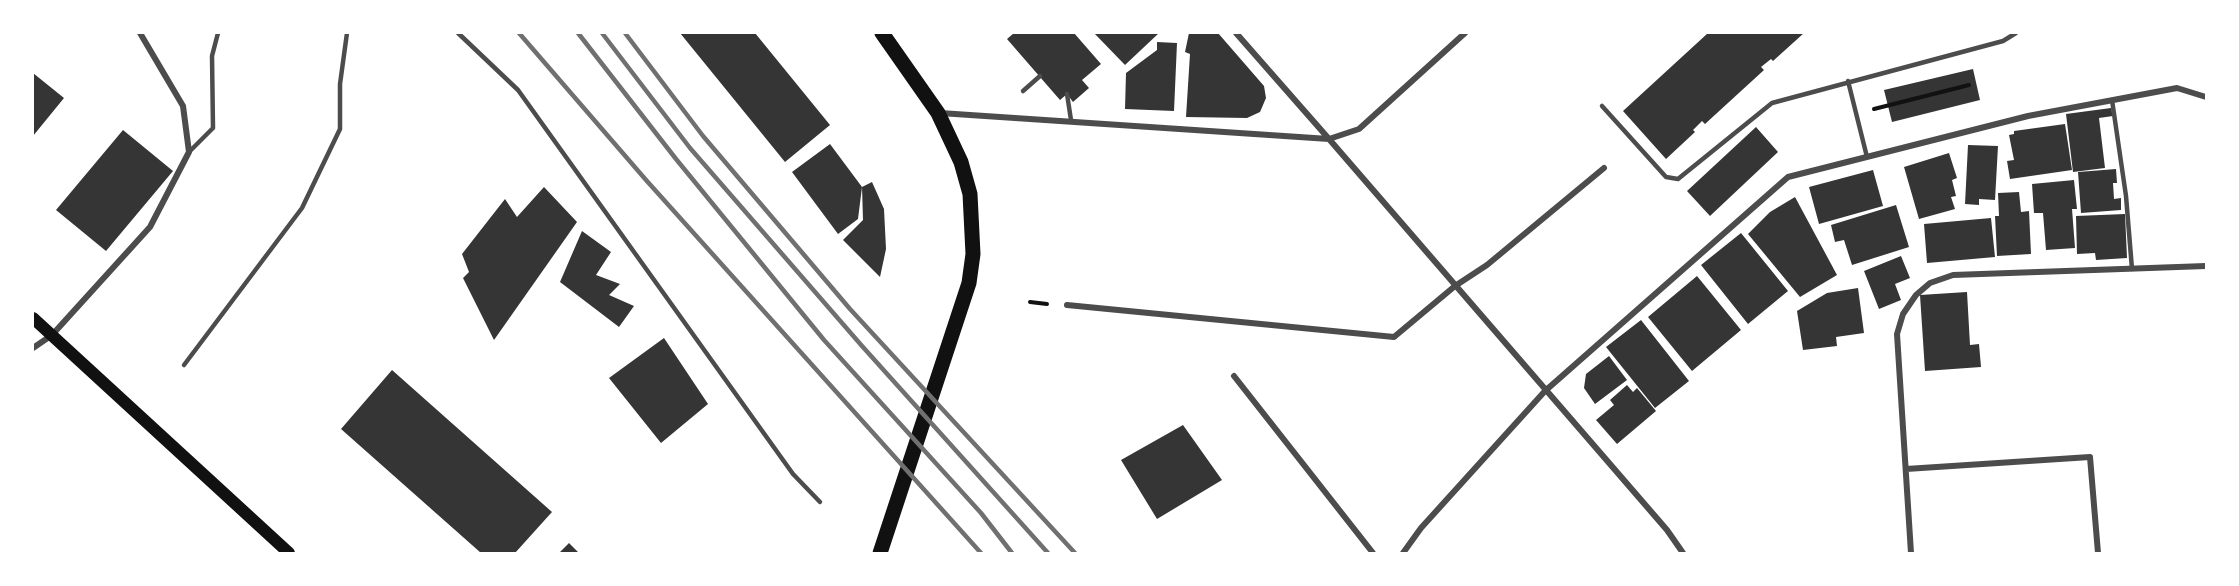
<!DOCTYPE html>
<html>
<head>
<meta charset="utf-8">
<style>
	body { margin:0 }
	#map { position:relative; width:2239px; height:586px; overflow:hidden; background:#fff; font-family:Mulish,sans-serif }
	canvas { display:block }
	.frame { position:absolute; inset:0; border:34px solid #fff; pointer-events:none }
</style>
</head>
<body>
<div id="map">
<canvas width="2239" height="586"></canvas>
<div class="frame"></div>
</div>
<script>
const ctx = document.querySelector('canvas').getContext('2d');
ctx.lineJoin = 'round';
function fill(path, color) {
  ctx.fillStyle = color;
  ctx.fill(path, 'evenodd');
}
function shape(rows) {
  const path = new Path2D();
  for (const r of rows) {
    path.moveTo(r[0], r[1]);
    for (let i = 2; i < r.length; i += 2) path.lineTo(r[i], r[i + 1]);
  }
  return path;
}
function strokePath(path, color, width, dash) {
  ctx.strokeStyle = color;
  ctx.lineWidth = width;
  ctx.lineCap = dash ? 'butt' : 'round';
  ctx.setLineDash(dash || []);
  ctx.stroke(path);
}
fill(shape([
	[680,33,755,33,830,125,785,162],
	[1014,33,1074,33,1101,64,1082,80,1089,88,1073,102,1067,94,1060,100,1007,39],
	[1094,33,1159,33,1125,65],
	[1189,33,1218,33,1264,86,1266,98,1260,112,1247,118,1186,117,1190,54,1185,52],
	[1708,33,1804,33,1773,61,1771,59,1761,67,1764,70,1705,124,1702,121,1693,130,1695,132,1666,159,1623,111],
	[1157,42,1177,43,1174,111,1125,109,1126,73,1157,50],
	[1973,69,1980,100,1892,122,1884,90],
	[33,73,64,98,33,136],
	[2111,108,2113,116,2099,118,2105,168,2073,172,2066,114],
	[2065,124,2072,170,2010,179,2007,161,2014,160,2009,135,2014,134,2014,131],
	[1756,127,1778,152,1710,216,1687,191],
	[123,130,173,171,106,251,56,210],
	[830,144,862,187,858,219,838,234,792,172],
	[1968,145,1998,146,1995,200,1979,199,1979,205,1965,204],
	[1949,153,1957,178,1952,180,1956,196,1951,197,1955,209,1919,219,1904,167],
	[2116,169,2117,183,2113,183,2114,199,2121,198,2121,210,2081,213,2078,172],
	[1873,170,1883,206,1819,224,1809,187],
	[2074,180,2077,209,2072,209,2075,248,2046,250,2043,213,2034,213,2032,184],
	[872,182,884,209,886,249,880,277,843,240,863,220,862,187],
	[544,187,577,222,494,340,463,278,469,272,462,254,505,199,517,217],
	[2019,192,2021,212,2029,211,2031,254,1997,256,1995,216,1999,216,1998,193],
	[1795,197,1837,275,1800,297,1748,234,1770,212],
	[1896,205,1909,247,1852,265,1844,240,1835,242,1831,225],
	[2125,214,2127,258,2096,260,2095,253,2077,254,2076,216],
	[1991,218,1995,257,1927,263,1924,224],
	[582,231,611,252,596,275,620,284,609,295,634,306,619,327,560,282],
	[1741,233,1788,291,1748,324,1701,265],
	[1901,256,1910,278,1895,284,1901,300,1879,309,1864,271],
	[1697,276,1741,330,1692,371,1648,317],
	[1858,288,1864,333,1836,337,1837,346,1803,350,1797,311,1827,293],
	[1967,292,1970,345,1979,344,1981,367,1925,371,1920,295],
	[1641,320,1689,381,1655,408,1606,347],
	[664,338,708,404,661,443,609,378],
	[1609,356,1627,380,1595,404,1584,388,1586,374],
	[392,370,552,512,515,553,481,553,341,429],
	[1627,385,1633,392,1637,388,1656,411,1617,444,1596,420,1614,405,1610,400],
	[1183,425,1222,480,1157,519,1121,460],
	[569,543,579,553,559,553]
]), '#353535');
strokePath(shape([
	[1874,109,1969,85],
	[1030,302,1047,304]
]), '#111', 4);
strokePath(shape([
	[458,33,518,90,793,474,820,502],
	[1848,81,1867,157],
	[1023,91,1040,76],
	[1067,94,1071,120],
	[2112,100,2126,196,2132,269],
	[1602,106,1666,177,1678,179,1772,103,2003,41,2016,33],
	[189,152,213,128,212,56,218,33],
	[184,365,302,208,340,129,340,84,347,33]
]), '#4c4c4c', 4.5);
strokePath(shape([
	[1236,33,1329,139,1359,129,1465,33],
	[940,113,1329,139,1667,530,1683,553],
	[1067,305,1394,337,1455,286,1487,265,1604,168],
	[33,348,52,335,150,227,189,152,183,106,140,33],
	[1234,376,1373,553],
	[1906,469,2090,457,2098,553],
	[1403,553,1421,528,1545,391,1788,177,2028,116,2177,88,2206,97],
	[1911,553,1897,334,1903,314,1916,295,1930,283,1953,275,2206,266]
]), '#4c4c4c', 6);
strokePath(shape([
	[33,318,289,553]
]), '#111', 12);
strokePath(shape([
	[880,553,969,283,973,254,970,194,961,162,938,113,882,33]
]), '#111', 15);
strokePath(shape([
	[519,33,646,180,981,553],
	[578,33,676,159,824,340,981,513,1012,553],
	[602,33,690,148,862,346,1048,553],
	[625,33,703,136,850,309,1075,553]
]), '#707070', 4.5);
</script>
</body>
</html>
